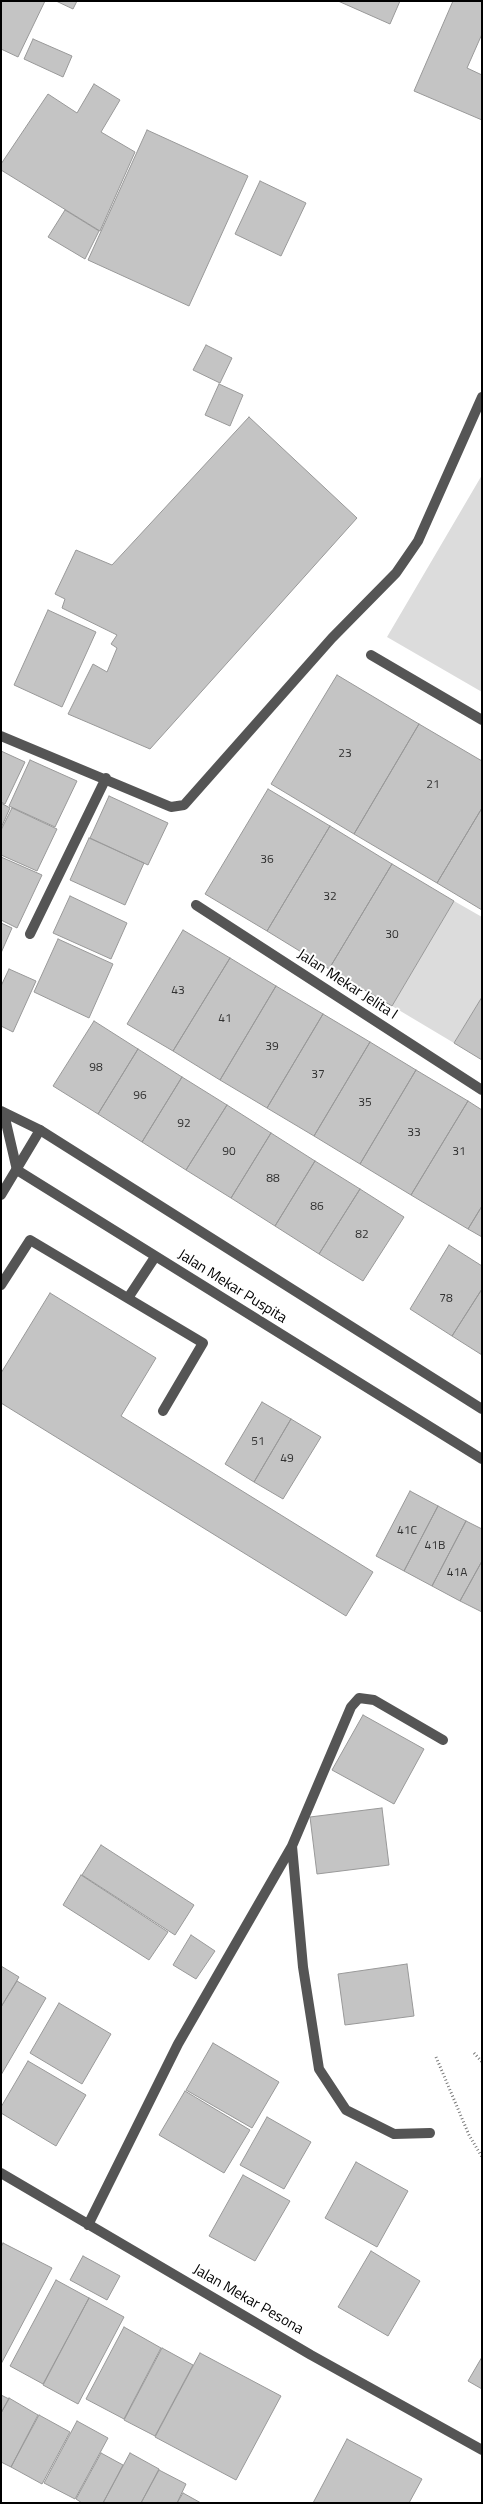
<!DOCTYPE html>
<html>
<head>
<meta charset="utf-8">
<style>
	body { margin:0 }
	#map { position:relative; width:483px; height:2504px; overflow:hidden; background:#fff; font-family:"Titillium Web",sans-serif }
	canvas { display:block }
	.frame { position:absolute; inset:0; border:2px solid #000; pointer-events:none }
</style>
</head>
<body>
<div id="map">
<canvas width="483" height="2504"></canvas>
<div class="frame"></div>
</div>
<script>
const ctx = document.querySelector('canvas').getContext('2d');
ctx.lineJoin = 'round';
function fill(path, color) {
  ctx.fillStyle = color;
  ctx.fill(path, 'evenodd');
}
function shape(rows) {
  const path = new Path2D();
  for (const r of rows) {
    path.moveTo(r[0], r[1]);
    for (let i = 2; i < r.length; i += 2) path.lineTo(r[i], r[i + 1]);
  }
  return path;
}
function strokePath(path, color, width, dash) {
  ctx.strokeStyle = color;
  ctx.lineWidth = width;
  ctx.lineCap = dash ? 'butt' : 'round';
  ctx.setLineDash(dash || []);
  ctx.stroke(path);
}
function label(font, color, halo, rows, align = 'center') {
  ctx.font = font + ' "Titillium Web",sans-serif';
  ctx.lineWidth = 4;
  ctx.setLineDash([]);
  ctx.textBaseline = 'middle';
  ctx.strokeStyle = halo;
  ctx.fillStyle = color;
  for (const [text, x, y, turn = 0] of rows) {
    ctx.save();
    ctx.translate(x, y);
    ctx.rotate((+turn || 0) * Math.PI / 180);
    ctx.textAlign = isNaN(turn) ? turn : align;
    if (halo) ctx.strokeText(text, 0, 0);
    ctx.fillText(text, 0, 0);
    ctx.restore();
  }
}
fill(shape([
	[482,475,482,692,387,637],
	[454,901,482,917,482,997,454,1043,392,1006]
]), '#dcdcdc');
const building = shape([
	[1,1,45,1,18,57,1,49,1,1],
	[56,1,77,1,73,9,56,1],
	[338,1,400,1,390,24,338,1],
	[453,1,482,1,482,34,467,68,482,75,482,120,414,91,453,1],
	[33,39,72,56,63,77,24,59,33,39],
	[94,84,120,100,101,132,135,152,100,231,1,170,1,164,48,94,77,113,94,84],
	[147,130,248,176,189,306,88,260,147,130],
	[260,181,306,203,281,256,235,234,260,181],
	[65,210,99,231,85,259,48,237,65,210],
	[206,345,232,358,220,383,193,370,206,345],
	[219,384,243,395,230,426,205,415,219,384],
	[249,417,357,518,150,749,68,714,93,664,107,672,117,648,111,644,117,635,62,608,65,599,55,594,76,550,112,565,249,417],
	[48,610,96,632,62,707,14,685,48,610],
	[337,675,419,724,354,834,271,784,337,675],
	[419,724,482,761,482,808,437,883,354,834,419,724],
	[1,751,25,762,5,804,1,802,1,751],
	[30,760,77,781,55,827,9,806,30,760],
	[268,789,330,826,267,931,205,894,268,789],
	[109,796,168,823,148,865,90,838,109,796],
	[1,803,10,808,1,828,1,803],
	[12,808,57,829,37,871,1,855,1,830,12,808],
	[482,808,482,910,437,883,482,808],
	[330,826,392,864,329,969,267,931,330,826],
	[89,838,144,863,125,905,70,880,89,838],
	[1,857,42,875,17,928,1,920,1,857],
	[392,864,454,901,392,1006,329,969,392,864],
	[70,896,127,923,111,959,53,933,70,896],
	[1,923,12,928,1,953,1,923],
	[183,930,230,958,173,1051,127,1024,183,930],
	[58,939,113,964,89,1018,34,992,58,939],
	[230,958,276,986,220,1080,173,1051,230,958],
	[9,969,36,981,13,1032,1,1026,1,986,9,969],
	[276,986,323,1014,267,1108,220,1080,276,986],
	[482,997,482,1060,454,1043,482,997],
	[323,1014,370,1042,314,1136,267,1108,323,1014],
	[94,1021,138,1049,98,1114,53,1086,94,1021],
	[370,1042,416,1070,360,1164,314,1136,370,1042],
	[138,1049,182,1077,142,1142,98,1114,138,1049],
	[416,1070,468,1101,411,1195,360,1164,416,1070],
	[182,1077,227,1105,186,1170,142,1142,182,1077],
	[468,1101,482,1110,482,1206,468,1229,411,1195,468,1101],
	[227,1105,271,1133,231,1198,186,1170,227,1105],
	[271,1133,315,1161,275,1226,231,1198,271,1133],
	[315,1161,360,1189,319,1254,275,1226,315,1161],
	[360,1189,404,1217,363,1281,319,1254,360,1189],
	[482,1206,482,1237,468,1229,482,1206],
	[449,1245,482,1266,482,1289,452,1336,410,1309,449,1245],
	[482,1289,482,1355,452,1336,482,1289],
	[50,1293,156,1358,121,1416,373,1572,346,1616,1,1403,1,1373,50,1293],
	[262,1402,291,1419,254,1482,225,1464,262,1402],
	[291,1419,321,1437,283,1499,254,1482,291,1419],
	[410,1491,438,1506,404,1571,376,1556,410,1491],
	[438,1506,466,1521,432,1586,404,1571,438,1506],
	[466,1521,482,1529,482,1561,460,1601,432,1586,466,1521],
	[482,1561,482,1612,460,1601,482,1561],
	[363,1715,424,1749,394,1804,332,1770,363,1715],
	[382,1808,389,1865,317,1874,310,1817,382,1808],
	[101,1845,194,1905,175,1935,82,1875,101,1845],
	[81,1875,168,1932,149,1960,63,1905,81,1875],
	[191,1935,215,1951,196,1979,173,1965,191,1935],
	[407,1964,414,2016,345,2025,338,1974,407,1964],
	[1,1966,19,1977,1,2007,1,1966],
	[17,1981,46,1998,1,2075,1,2007,17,1981],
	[59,2003,111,2034,82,2084,30,2053,59,2003],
	[213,2043,279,2082,252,2128,186,2090,213,2043],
	[28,2061,86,2095,56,2146,1,2113,1,2107,28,2061],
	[185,2091,250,2130,224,2173,159,2135,185,2091],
	[267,2117,311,2142,284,2189,240,2165,267,2117],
	[356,2162,408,2191,377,2247,325,2218,356,2162],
	[243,2175,290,2201,255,2261,209,2236,243,2175],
	[3,2243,52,2268,1,2364,1,2247,3,2243],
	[371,2251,420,2281,388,2336,338,2307,371,2251],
	[83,2256,120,2276,107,2300,70,2280,83,2256],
	[56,2280,89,2298,43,2384,10,2366,56,2280],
	[89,2298,124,2317,78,2404,43,2385,89,2298],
	[124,2327,161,2348,124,2419,86,2399,124,2327],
	[162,2348,193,2365,155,2436,124,2420,162,2348],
	[200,2353,281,2396,236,2480,155,2437,200,2353],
	[482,2357,482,2389,468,2381,482,2357],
	[1,2395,9,2399,1,2413,1,2395],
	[9,2398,38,2415,11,2467,1,2462,1,2413,9,2398],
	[39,2415,70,2432,42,2484,11,2467,39,2415],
	[77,2421,108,2438,75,2499,44,2483,77,2421],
	[347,2439,422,2479,409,2503,313,2503,347,2439],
	[101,2453,123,2465,103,2503,82,2503,76,2499,101,2453],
	[130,2453,159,2469,141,2503,103,2503,130,2453],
	[159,2470,186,2484,177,2503,141,2503,159,2470],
	[183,2493,201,2503,177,2503,183,2493]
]);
fill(building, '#c4c4c4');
strokePath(building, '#999', 1);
strokePath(shape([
	[474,2053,482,2062],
	[436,2057,469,2135,482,2157]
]), '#777', 3, [1, 2.5]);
strokePath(shape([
	[1,1285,30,1240,203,1343,163,1411],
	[128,1298,155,1257]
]), '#555', 10);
strokePath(shape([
	[371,655,482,720],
	[1,736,171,807,184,805,332,638,396,573,418,541,482,397],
	[196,905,482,1090],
	[30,934,106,778],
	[1,1195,40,1130],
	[292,1846,303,1967,319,2069,346,2110,394,2134,430,2133],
	[1,2173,311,2355,482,2450],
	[88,2225,178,2044,292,1846,351,1707,359,1698,374,1700,443,1740]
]), '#555', 10);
strokePath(shape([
	[1,1111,40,1130,482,1409],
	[4,1114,17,1170,482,1459]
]), '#555', 10);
label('12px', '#313131', null, [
	["23",345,754],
	["21",433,785],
	["36",267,860],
	["32",330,897],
	["30",392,935],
	["43",178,991],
	["41",225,1019],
	["39",272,1047],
	["98",96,1068],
	["37",318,1075],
	["96",140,1096],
	["35",365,1103],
	["92",184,1124],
	["33",414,1133],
	["90",229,1152],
	["31",459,1152],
	["88",273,1179],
	["86",317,1207],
	["82",362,1235],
	["78",446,1299],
	["51",258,1442],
	["49",287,1459],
	["41C",407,1531],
	["41B",435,1546],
	["41A",457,1573]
]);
label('15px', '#000', '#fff', [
	["Jalan Mekar Jelita I",347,985,33],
	["Jalan Mekar Puspita",232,1287,32],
	["Jalan Mekar Pesona",248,2300,30]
]);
</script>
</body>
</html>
